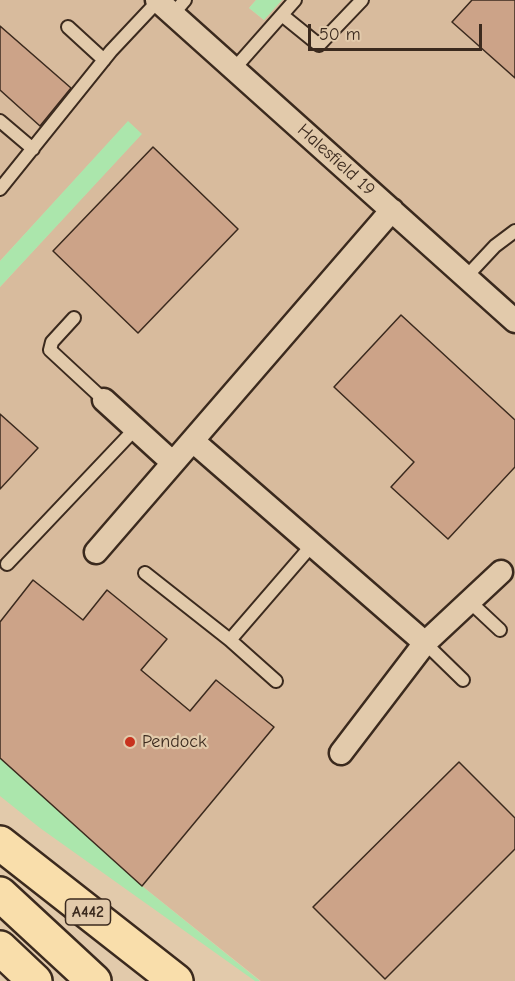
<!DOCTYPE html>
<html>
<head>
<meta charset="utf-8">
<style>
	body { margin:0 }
	#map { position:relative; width:515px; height:981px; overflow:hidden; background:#e2caab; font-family:"Comic Neue",sans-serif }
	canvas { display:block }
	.scale { position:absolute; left:308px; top:24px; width:174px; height:27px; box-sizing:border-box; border:3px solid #3b2a1e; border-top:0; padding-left:8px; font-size:18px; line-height:21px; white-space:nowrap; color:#3b2a1e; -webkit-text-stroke:4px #e2caab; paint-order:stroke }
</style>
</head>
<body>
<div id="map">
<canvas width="515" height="981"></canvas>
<div class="scale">50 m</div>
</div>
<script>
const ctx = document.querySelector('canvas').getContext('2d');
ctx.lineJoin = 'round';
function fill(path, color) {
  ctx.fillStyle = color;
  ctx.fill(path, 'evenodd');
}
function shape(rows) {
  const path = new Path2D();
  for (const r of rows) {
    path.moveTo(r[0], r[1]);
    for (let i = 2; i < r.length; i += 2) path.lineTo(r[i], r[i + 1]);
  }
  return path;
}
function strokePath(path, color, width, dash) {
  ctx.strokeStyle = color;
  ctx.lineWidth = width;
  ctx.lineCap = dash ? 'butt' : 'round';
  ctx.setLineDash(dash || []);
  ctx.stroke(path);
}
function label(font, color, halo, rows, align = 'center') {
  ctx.font = font + ' "Comic Neue",sans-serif';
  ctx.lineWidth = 4.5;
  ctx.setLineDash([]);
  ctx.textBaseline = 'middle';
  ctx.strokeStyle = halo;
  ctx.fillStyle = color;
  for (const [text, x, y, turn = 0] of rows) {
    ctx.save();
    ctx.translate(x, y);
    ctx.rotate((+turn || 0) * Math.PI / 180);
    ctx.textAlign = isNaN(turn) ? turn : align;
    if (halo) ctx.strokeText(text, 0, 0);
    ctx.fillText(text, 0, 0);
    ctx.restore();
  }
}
fill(shape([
	[0,0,256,0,249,8,264,20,282,0,515,0,515,981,261,981,142,886,0,758,0,287,141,134,128,122,0,261]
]), '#d8bb9d');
fill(shape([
	[256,0,282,0,264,20,249,8],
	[128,121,142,134,0,287,0,261],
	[0,758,142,886,260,981,255,981,40,828,0,796]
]), '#abe6ac');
const building = shape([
	[472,0,515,0,515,78,452,22,472,0],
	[0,26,71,88,40,126,0,90,0,26],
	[153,147,238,229,138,333,53,251,153,147],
	[401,315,515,420,515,467,448,539,391,487,414,462,334,387,401,315],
	[0,414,38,448,0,489,0,414],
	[33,580,83,620,107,590,167,639,141,670,190,711,216,680,274,727,142,886,0,758,0,622,33,580],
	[459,762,515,818,515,849,385,979,313,907,459,762]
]);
fill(building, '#cca388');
strokePath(building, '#3b2a1e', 1.5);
const service = shape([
	[173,14,185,0],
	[282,15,319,45,362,0],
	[68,27,104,60],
	[234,69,295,0],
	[0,121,33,149],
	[0,189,111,51,158,1],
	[466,277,495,246,515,231],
	[74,318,52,342,50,350,104,400],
	[7,564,135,429],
	[145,573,230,640,312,545],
	[469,601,500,630],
	[230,640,276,681],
	[425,643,463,680]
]);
const minor = shape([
	[157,0,515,321],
	[104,400,173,463],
	[193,441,425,643],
	[96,552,392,210],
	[341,753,425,643,501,572]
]);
const trunk = shape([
	[0,843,176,981],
	[0,894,94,981],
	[0,948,35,981]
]);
strokePath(service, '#3b2a1e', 16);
strokePath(minor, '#3b2a1e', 27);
strokePath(trunk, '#3b2a1e', 38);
strokePath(service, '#e2caab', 12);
strokePath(minor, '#e2caab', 22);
strokePath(trunk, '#f9deab', 33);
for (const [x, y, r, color] of [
	[130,742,6,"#c8321e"]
]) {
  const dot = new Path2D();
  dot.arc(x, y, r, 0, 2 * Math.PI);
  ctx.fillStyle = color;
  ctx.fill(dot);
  strokePath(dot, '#e2caab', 2);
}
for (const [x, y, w] of [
	[88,912,45]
]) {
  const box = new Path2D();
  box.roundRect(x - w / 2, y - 13, w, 26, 4.5);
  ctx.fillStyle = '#e2caab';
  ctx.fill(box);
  strokePath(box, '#3b2a1e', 1.5);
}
label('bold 16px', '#3b2a1e', null, [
	["A442",88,912]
]);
label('18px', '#3b2a1e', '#e2caab', [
	["Halesfield 19",336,160,42]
]);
label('18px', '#3b2a1e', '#e2caab', [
	["Pendock",142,742]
], 'left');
</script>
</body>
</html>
